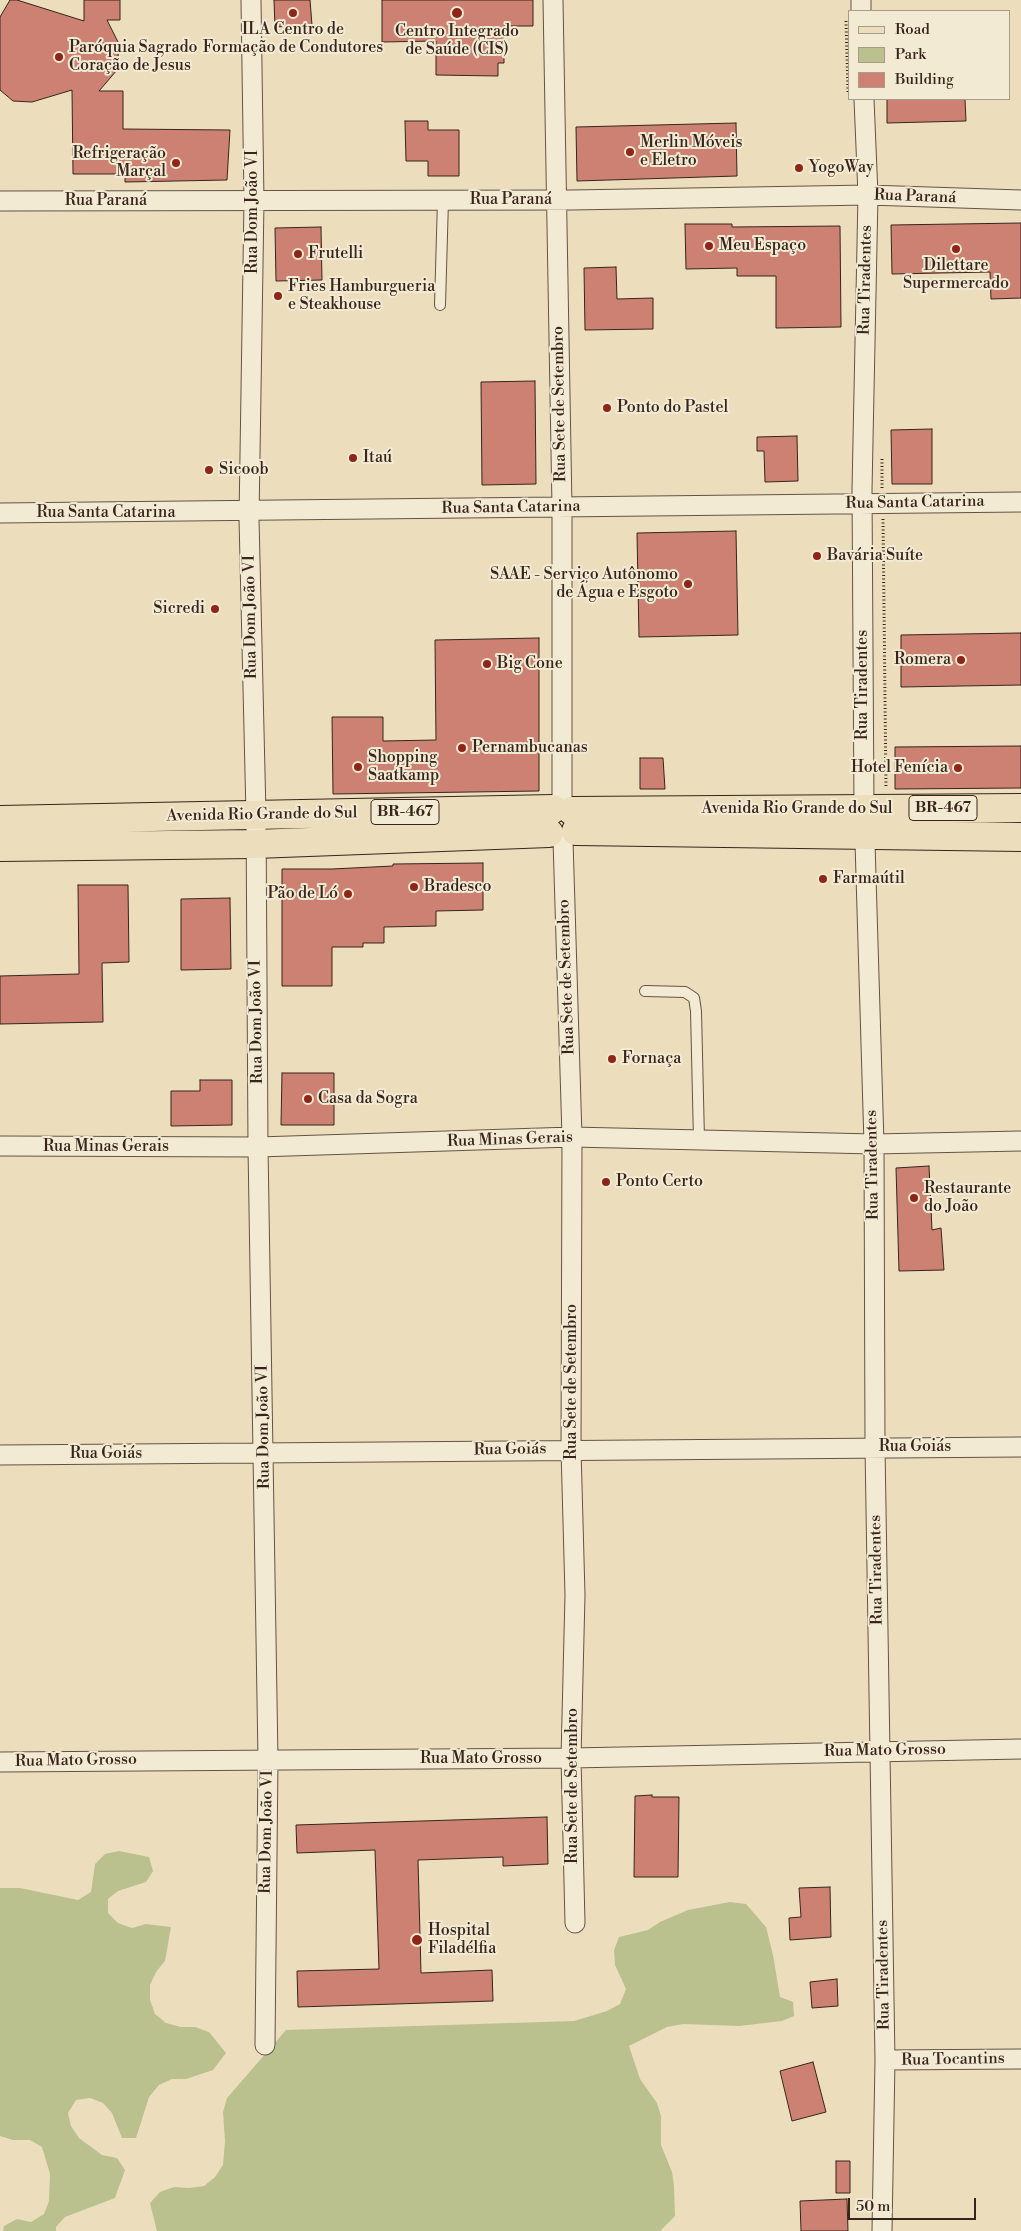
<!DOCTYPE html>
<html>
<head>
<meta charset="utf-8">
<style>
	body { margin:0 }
	#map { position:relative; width:1021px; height:2231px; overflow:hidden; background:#ecdebd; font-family:"Libre Bodoni",serif }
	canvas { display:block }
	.legend { position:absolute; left:848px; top:10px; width:162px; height:90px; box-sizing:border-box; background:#f3ead4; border:1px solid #a89b8a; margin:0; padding:6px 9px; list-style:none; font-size:15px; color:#37251b }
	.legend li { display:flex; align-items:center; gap:10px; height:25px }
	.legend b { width:25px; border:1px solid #a89b8a }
	.scale { position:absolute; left:848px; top:2198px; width:128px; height:22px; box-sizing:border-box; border:2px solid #37251b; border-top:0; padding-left:6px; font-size:15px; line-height:18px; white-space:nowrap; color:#37251b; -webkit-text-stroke:4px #f3ead4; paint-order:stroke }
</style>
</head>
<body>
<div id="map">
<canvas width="1021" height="2231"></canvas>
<ul class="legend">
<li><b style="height:6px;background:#ecdebd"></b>Road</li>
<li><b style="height:14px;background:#bac18f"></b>Park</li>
<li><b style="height:14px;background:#cc8173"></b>Building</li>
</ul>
<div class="scale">50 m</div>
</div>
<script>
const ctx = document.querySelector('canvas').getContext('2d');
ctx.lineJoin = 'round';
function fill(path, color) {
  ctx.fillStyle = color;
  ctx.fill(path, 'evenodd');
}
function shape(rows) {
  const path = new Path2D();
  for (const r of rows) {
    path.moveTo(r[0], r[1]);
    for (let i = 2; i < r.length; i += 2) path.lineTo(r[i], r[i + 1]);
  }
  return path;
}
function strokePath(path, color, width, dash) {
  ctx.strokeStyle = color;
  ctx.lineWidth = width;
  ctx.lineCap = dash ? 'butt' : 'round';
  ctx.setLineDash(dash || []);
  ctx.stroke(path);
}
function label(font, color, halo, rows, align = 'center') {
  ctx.font = font + ' "Libre Bodoni",serif';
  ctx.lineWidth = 4;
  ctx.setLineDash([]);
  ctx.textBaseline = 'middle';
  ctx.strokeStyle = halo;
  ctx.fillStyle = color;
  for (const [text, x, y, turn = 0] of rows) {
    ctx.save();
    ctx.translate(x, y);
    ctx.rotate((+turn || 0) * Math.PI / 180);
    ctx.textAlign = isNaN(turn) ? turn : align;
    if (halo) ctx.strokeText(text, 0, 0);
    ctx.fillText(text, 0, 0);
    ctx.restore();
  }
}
fill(shape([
	[119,1851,149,1857,153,1871,146,1882,118,1891,108,1899,108,1913,118,1923,132,1928,146,1924,171,1927,165,1961,156,1972,150,1985,150,2000,155,2014,166,2023,181,2027,195,2027,209,2032,226,2053,213,2070,186,2079,172,2079,159,2085,149,2097,136,2138,122,2138,112,2113,103,2103,90,2098,76,2100,68,2113,71,2126,79,2138,102,2155,117,2158,125,2170,115,2198,65,2217,56,2227,56,2231,3,2231,4,2226,17,2219,31,2222,44,2214,49,2201,50,2174,42,2147,30,2140,13,2140,0,2136,0,1888,20,1888,78,1900,91,1892,95,1864,105,1854],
	[730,1902,746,1904,766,1927,773,1955,780,1997,793,2002,794,2016,782,2021,739,2026,683,2024,667,2027,629,2046,640,2079,657,2103,661,2116,661,2145,672,2172,674,2186,675,2216,660,2231,157,2231,150,2203,160,2192,174,2187,189,2188,204,2186,215,2177,223,2165,225,2141,223,2112,227,2098,286,2030,574,2021,607,2011,620,2004,626,1989,615,1965,614,1950,619,1937,648,1930,660,1922,688,1910]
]), '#bac18f');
const building = shape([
	[10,0,17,0,84,21,84,0,120,0,120,20,107,20,119,44,117,70,99,91,123,91,123,129,230,130,227,180,125,182,125,174,73,174,72,90,32,102,13,101,0,90,0,17,10,0],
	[274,0,310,0,312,25,275,27,274,0],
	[382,0,533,0,533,26,504,26,504,63,498,63,498,76,436,75,436,41,382,42,382,0],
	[887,99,965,99,966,121,887,123,887,99],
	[405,121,428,121,428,130,459,130,459,176,428,176,428,161,406,161,405,121],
	[736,123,737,176,577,181,576,127,736,123],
	[1021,223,1021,298,991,299,990,272,892,274,891,225,1021,223],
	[685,224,732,224,732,227,840,226,841,327,776,328,776,276,737,276,737,268,686,269,685,224],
	[321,227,322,280,276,281,275,228,321,227],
	[616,267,617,299,653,298,653,329,585,330,584,268,616,267],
	[535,381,536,484,482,485,481,382,535,381],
	[932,429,932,484,892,484,891,430,932,429],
	[797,436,798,481,765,482,764,451,757,451,757,437,797,436],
	[736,531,738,635,639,637,637,533,736,531],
	[1021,633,1021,685,901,687,901,635,1021,633],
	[539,638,539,791,333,794,332,717,383,717,383,741,436,740,435,640,539,638],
	[1021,746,1021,788,895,789,895,747,1021,746],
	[640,758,663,758,665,789,640,789,640,758],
	[483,863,483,910,436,911,436,926,384,927,384,943,363,943,363,947,332,947,332,986,282,986,282,869,332,869,393,866,393,864,483,863],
	[78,885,128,885,129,962,102,963,103,1022,0,1024,0,976,79,974,78,885],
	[230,898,231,969,181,970,181,899,230,898],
	[282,1073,334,1073,334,1125,281,1125,282,1073],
	[200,1080,232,1080,232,1125,171,1126,171,1091,200,1091,200,1080],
	[929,1166,932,1230,941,1228,944,1270,899,1271,896,1168,929,1166],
	[652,1795,652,1797,679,1797,678,1877,634,1877,635,1796,652,1795],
	[547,1817,548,1864,503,1866,503,1857,418,1860,421,1973,492,1970,493,2001,298,2007,297,1971,379,1969,375,1850,297,1853,296,1825,547,1817],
	[830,1887,831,1937,790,1940,789,1918,801,1917,799,1888,830,1887],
	[837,1979,838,2006,812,2008,810,1982,837,1979],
	[813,2062,826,2112,792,2121,780,2071,813,2062],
	[836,2161,850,2161,850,2193,836,2193,836,2161],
	[847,2199,848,2231,801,2231,800,2201,847,2199]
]);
fill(building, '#cc8173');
strokePath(building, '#37251b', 1);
const lane = shape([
	[440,305,443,200],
	[645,991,685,992,694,998,696,1011,699,1140]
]);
const street = shape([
	[251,0,254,201,249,518,256,815,258,1147,268,1760,265,2045],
	[553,0,562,507,562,807],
	[861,0,861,11],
	[864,99,868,195,862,490,864,809,874,1144,875,1447,885,2060,882,2231],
	[0,201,571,200,868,195,1021,200],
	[0,513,1021,502],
	[563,840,572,1137,571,1449,575,1595,571,1758,575,1923],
	[0,1146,258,1147,572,1137,874,1144,1021,1141],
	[0,1455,1021,1447],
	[0,1762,571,1758,1021,1749],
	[885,2060,1021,2059]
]);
const primary = shape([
	[572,811,1021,808],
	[0,820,553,809],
	[576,831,1021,837],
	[0,847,255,844,549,833]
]);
strokePath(lane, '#645344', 12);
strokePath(street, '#645344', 21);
strokePath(primary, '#37251b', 30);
strokePath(shape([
	[846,21,848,92],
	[882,459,882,488],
	[883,519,886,788]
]), '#37251b', 3, [1, 2.5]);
strokePath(lane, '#f3ead4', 10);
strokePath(street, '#f3ead4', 19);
strokePath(primary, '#ecdebd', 28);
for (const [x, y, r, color] of [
	[293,13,5,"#8f2418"],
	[457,13,6,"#8f2418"],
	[59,57,5,"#8f2418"],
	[630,152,5,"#8f2418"],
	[176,163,5,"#8f2418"],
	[799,168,5,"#8f2418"],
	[709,246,5,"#8f2418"],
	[956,249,5,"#8f2418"],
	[298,254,5,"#8f2418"],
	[278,296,5,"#8f2418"],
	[607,408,5,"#8f2418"],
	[353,458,5,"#8f2418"],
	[209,470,5,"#8f2418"],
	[817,556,5,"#8f2418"],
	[688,584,5,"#8f2418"],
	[215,609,5,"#8f2418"],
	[961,660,5,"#8f2418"],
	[487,664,5,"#8f2418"],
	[462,748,5,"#8f2418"],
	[358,767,5,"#8f2418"],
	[958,768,5,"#8f2418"],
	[823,879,5,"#8f2418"],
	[414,887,5,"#8f2418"],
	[348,894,5,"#8f2418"],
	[612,1059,5,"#8f2418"],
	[308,1099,5,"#8f2418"],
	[606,1182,5,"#8f2418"],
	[914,1198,5,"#8f2418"],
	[417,1940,6,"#8f2418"]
]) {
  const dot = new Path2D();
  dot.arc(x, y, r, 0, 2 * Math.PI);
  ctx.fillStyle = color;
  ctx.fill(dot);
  strokePath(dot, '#f3ead4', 2);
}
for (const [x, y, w] of [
	[943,808,68],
	[405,812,68]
]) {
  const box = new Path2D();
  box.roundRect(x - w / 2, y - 12.5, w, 25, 4);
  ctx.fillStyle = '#f3ead4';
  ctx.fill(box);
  strokePath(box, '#37251b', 1);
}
label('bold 15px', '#37251b', null, [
	["BR-467",943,808],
	["BR-467",405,812]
]);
label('16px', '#37251b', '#f3ead4', [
	["ILA Centro de",293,30,"center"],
	["Formação de Condutores",293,48,"center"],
	["Centro Integrado",457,32,"center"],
	["de Saúde (CIS)",457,50,"center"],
	["Paróquia Sagrado",69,48],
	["Coração de Jesus",69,66],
	["Merlin Móveis",640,143],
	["e Eletro",640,161],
	["Refrigeração",166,154,"right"],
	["Marçal",166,172,"right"],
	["YogoWay",809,168],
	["Meu Espaço",719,246],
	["Frutelli",308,254],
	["Dilettare",956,266,"center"],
	["Supermercado",956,284,"center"],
	["Fries Hamburgueria",288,287],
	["e Steakhouse",288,305],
	["Ponto do Pastel",617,408],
	["Itaú",363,458],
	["Sicoob",219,470],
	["Bavária Suíte",827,556],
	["SAAE - Serviço Autônomo",678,575,"right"],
	["de Água e Esgoto",678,593,"right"],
	["Sicredi",205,609,"right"],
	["Romera",951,660,"right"],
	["Big Cone",497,664],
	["Pernambucanas",472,748],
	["Shopping",368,758],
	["Saatkamp",368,776],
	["Hotel Fenícia",948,768,"right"],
	["Farmaútil",833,879],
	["Bradesco",424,887],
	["Pão de Ló",338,894,"right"],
	["Fornaça",622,1059],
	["Casa da Sogra",318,1099],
	["Ponto Certo",616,1182],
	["Restaurante",924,1189],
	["do João",924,1207],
	["Hospital",428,1931],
	["Filadélfia",428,1949]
], 'left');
label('16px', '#37251b', '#f3ead4', [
	["Rua Paraná",915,197,2],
	["Rua Paraná",511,200],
	["Rua Paraná",106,201],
	["Rua Dom João VI",253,212,-90],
	["Rua Tiradentes",866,280,-89],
	["Rua Sete de Setembro",560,404,-91],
	["Rua Santa Catarina",915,503,-1],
	["Rua Santa Catarina",511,508,-1],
	["Rua Santa Catarina",106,513],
	["Rua Dom João VI",251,617,-91],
	["Rua Tiradentes",863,685,-90],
	["Avenida Rio Grande do Sul",797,809],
	["Avenida Rio Grande do Sul",262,815,-1],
	["Rua Sete de Setembro",567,977,-92],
	["Rua Dom João VI",257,1022,-91],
	["Rua Minas Gerais",510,1140,-2],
	["Rua Minas Gerais",106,1147],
	["Rua Tiradentes",873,1165,-91],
	["Rua Sete de Setembro",572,1382,-90],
	["Rua Dom João VI",264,1427,-91],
	["Rua Goiás",915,1447],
	["Rua Goiás",510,1450,-1],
	["Rua Goiás",106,1454],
	["Rua Tiradentes",877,1570,-91],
	["Rua Mato Grosso",885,1751,-1],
	["Rua Mato Grosso",481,1759],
	["Rua Mato Grosso",76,1761,-1],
	["Rua Sete de Setembro",573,1786,-90],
	["Rua Dom João VI",267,1832,-89],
	["Rua Tiradentes",884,1975,-91],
	["Rua Tocantins",953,2060,-1]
]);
</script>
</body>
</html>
